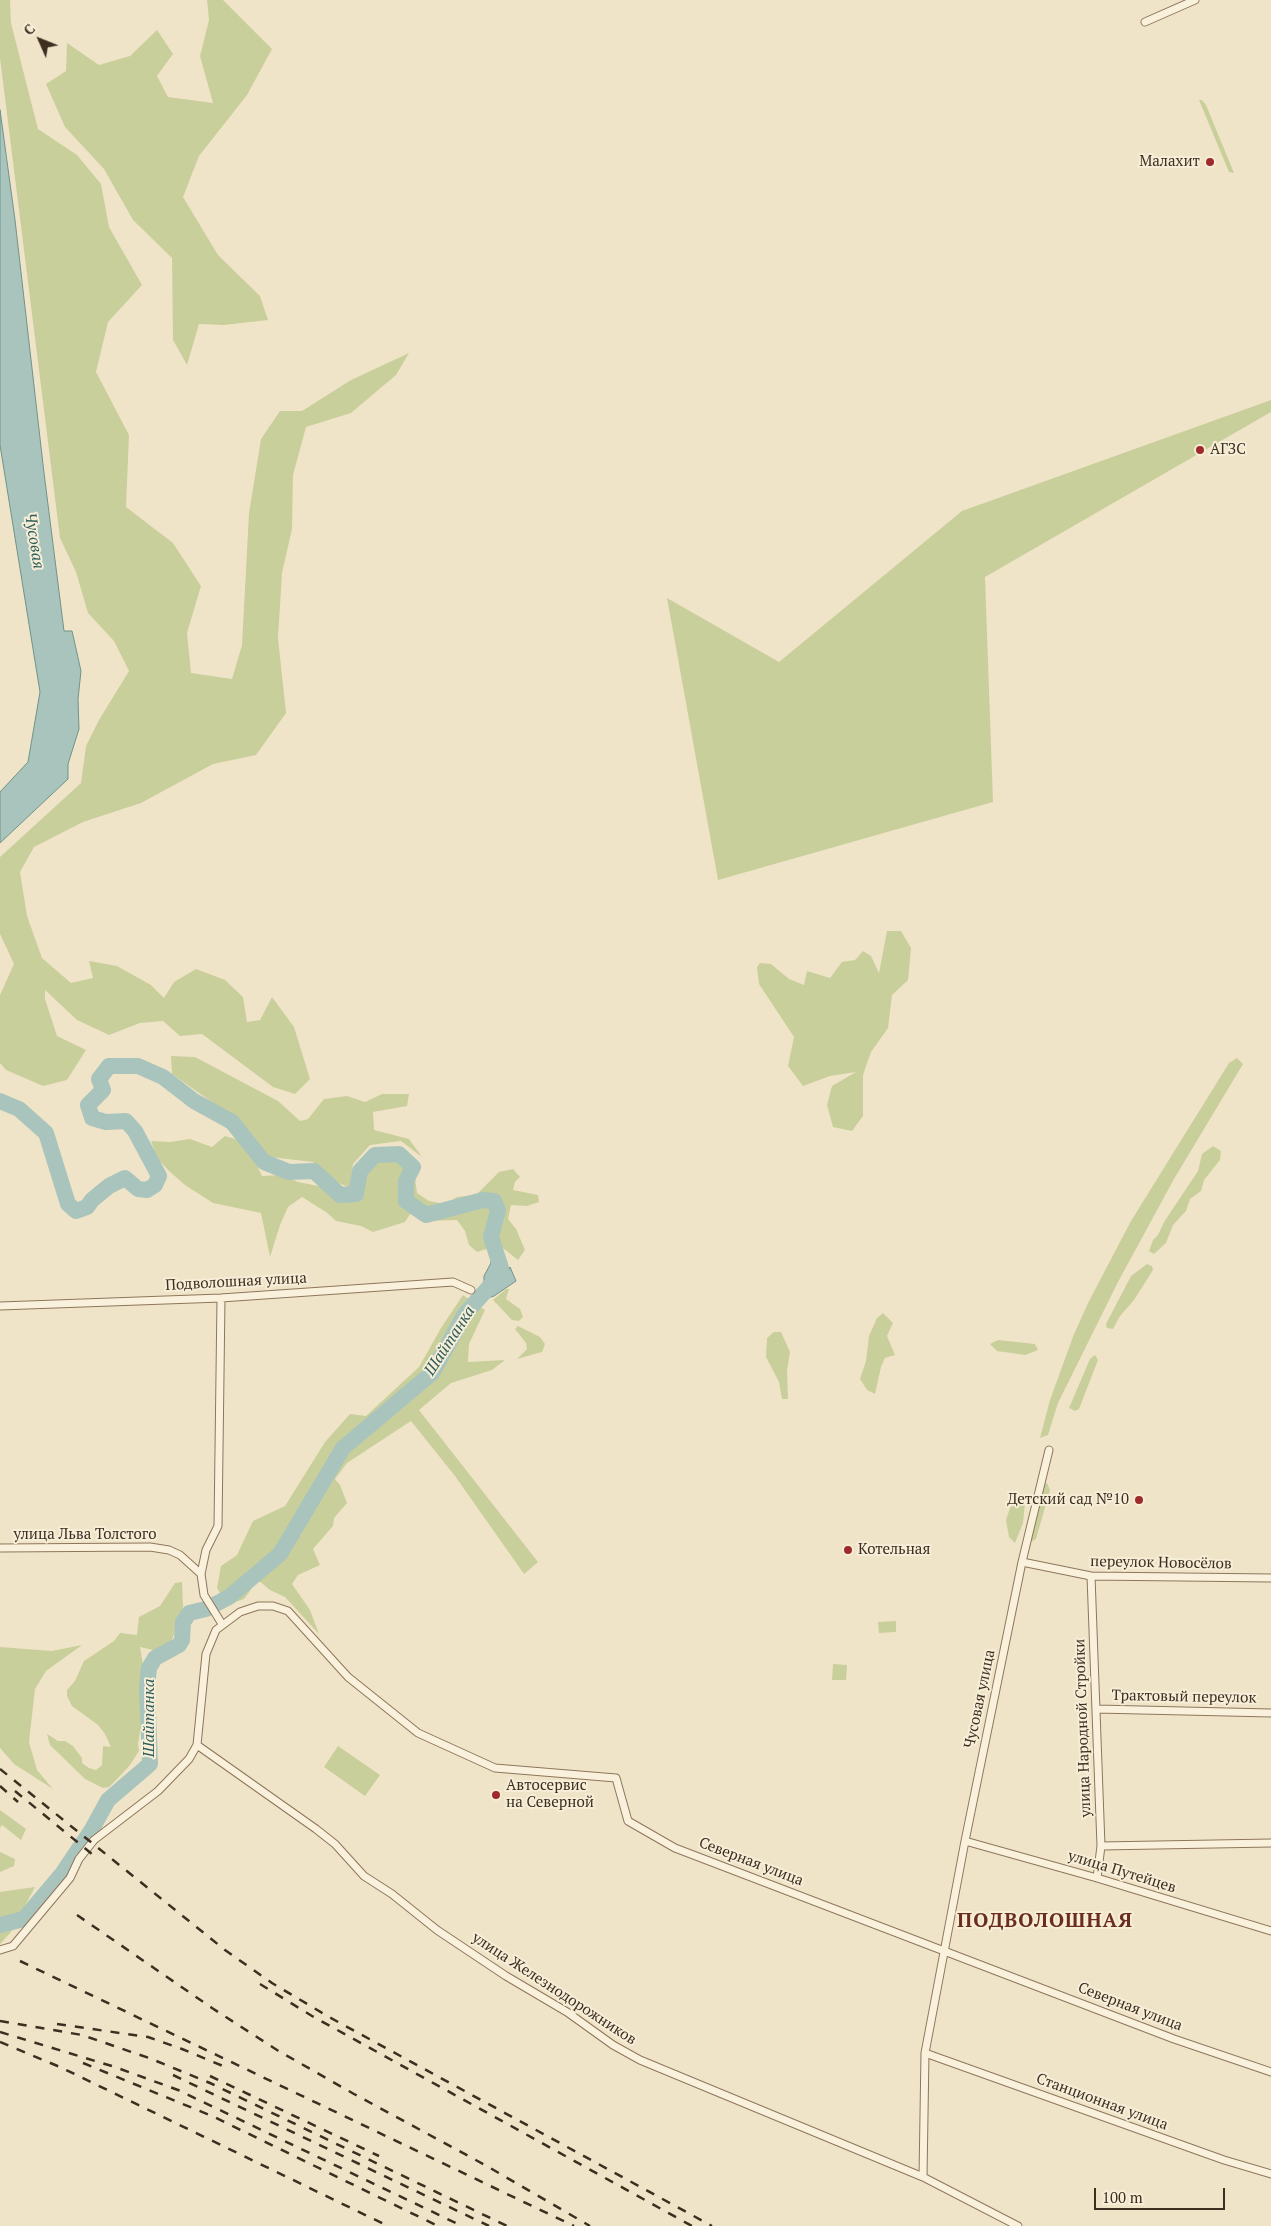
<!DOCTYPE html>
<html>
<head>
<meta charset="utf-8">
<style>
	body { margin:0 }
	#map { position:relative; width:1271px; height:2226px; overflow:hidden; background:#f0e4c8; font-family:"PT Serif",serif }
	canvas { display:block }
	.north { position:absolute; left:15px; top:15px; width:50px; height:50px; -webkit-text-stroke:4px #f7eed8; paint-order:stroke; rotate:314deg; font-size:14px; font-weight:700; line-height:20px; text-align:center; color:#3d2e20 }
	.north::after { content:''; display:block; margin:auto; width:18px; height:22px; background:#3d2e20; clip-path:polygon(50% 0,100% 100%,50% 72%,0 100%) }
	.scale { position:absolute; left:1094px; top:2188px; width:131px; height:22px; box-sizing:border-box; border:2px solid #3d2e20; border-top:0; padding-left:6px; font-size:15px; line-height:18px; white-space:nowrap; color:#3d2e20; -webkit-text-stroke:4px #f7eed8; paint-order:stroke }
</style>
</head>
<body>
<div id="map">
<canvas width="1271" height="2226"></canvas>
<div class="north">С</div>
<div class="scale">100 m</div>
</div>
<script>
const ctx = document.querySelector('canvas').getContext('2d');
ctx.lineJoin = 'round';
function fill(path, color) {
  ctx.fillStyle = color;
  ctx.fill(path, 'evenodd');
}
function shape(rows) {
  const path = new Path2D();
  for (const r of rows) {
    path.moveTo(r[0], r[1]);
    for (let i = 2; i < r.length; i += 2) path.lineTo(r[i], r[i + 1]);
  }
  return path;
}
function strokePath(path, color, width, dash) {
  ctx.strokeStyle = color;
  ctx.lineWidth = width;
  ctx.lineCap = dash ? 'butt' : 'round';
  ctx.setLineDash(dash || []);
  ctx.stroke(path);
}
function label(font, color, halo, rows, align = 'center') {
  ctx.font = font + ' "PT Serif",serif';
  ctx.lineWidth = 4;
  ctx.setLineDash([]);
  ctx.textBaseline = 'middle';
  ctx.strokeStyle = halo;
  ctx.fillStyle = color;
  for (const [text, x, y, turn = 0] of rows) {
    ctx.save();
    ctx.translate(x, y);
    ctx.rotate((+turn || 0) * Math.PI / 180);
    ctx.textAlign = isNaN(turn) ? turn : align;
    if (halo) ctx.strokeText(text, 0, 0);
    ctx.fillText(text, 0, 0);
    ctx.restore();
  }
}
fill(shape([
	[0,0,10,0,11,23,38,129,77,155,101,184,109,227,142,285,108,322,96,372,129,435,126,507,173,543,201,586,187,633,191,673,232,679,242,645,249,513,261,439,280,411,302,411,351,380,409,353,396,375,351,413,306,427,293,475,292,529,282,573,278,638,286,713,256,755,213,764,141,803,83,822,34,847,20,872,27,916,42,958,71,983,93,978,89,961,117,966,151,985,164,998,174,982,196,969,225,980,243,997,247,1022,260,1020,272,997,294,1027,310,1079,295,1094,273,1087,202,1034,180,1036,163,1021,140,1023,109,1035,77,1020,45,990,45,999,57,1036,86,1050,67,1080,43,1086,6,1070,0,1063,0,995,14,964,0,934,0,857,81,783,86,746,99,720,129,671,114,641,88,613,76,572,60,538,0,58],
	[207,0,223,0,272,49,247,95,199,156,183,197,218,255,260,296,268,320,224,325,199,324,187,365,173,340,172,258,133,220,104,169,65,127,46,84,66,71,67,43,99,65,130,56,157,30,173,54,157,76,168,97,213,103,200,56,209,20],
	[1199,100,1202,100,1206,105,1234,173,1229,172],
	[1271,400,1271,412,985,577,993,802,718,880,667,598,779,662,962,511],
	[887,931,901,931,911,948,908,980,892,995,888,1028,871,1052,863,1075,863,1116,852,1131,833,1127,827,1105,832,1086,856,1072,830,1076,803,1086,788,1066,794,1037,759,984,757,967,760,963,771,964,789,979,804,985,807,971,830,978,842,962,855,960,863,951,871,956,879,973],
	[171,1056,195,1057,278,1101,300,1121,308,1119,324,1099,347,1096,365,1102,382,1094,409,1094,407,1106,373,1112,374,1130,409,1139,422,1157,401,1141,370,1145,353,1164,350,1188,330,1179,313,1162,270,1157,239,1121,172,1074],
	[1237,1058,1243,1064,1174,1179,1118,1282,1058,1403,1048,1435,1040,1438,1050,1400,1074,1334,1089,1301,1131,1221,1229,1063],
	[225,1136,235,1139,250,1151,262,1176,281,1175,298,1182,344,1191,352,1189,355,1168,363,1157,374,1150,386,1148,407,1153,414,1160,418,1168,415,1178,417,1193,429,1201,445,1204,457,1197,476,1195,499,1172,513,1169,520,1177,515,1182,513,1190,538,1195,539,1202,527,1206,511,1205,508,1219,516,1229,525,1250,518,1260,499,1245,477,1252,469,1245,465,1231,457,1220,429,1221,410,1214,405,1222,373,1232,361,1226,336,1221,326,1212,302,1197,288,1207,280,1225,270,1257,261,1213,213,1203,185,1185,168,1170,157,1158,151,1141,170,1142,190,1139,212,1147],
	[1213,1146,1221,1151,1220,1160,1204,1180,1201,1191,1190,1199,1186,1211,1173,1225,1166,1243,1154,1254,1149,1251,1153,1240,1158,1235,1164,1222,1198,1171,1202,1154],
	[1147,1264,1152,1266,1153,1270,1146,1281,1134,1300,1120,1316,1113,1329,1107,1328,1106,1324,1131,1276],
	[506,1289,509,1289,506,1299,520,1309,523,1317,519,1321,512,1320,493,1300],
	[463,1295,485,1310,469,1344,468,1362,505,1360,492,1370,451,1383,419,1410,538,1562,524,1574,455,1476,411,1421,347,1463,335,1479,340,1485,347,1503,334,1518,333,1526,313,1549,320,1565,298,1575,292,1584,310,1610,319,1634,285,1597,270,1590,258,1580,244,1599,227,1605,217,1588,221,1566,237,1555,253,1521,285,1506,325,1442,350,1414,366,1416,419,1367,441,1328],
	[883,1313,893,1323,887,1336,895,1355,885,1358,881,1367,875,1394,867,1390,860,1379,866,1361,869,1336,877,1318],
	[518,1326,540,1337,545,1344,542,1352,517,1359,527,1349,526,1343,515,1329],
	[774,1332,781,1332,790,1352,787,1371,788,1399,782,1399,779,1382,766,1357,767,1338],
	[998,1340,1035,1344,1038,1350,1025,1355,997,1351,990,1344],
	[1095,1355,1098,1360,1079,1409,1075,1411,1069,1408,1090,1359],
	[1047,1483,1050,1490,1036,1539,1031,1542,1030,1537,1043,1485],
	[1021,1495,1025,1503,1023,1523,1015,1543,1009,1537,1006,1520,1010,1508],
	[182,1582,183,1606,171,1643,161,1652,140,1647,144,1670,141,1693,144,1706,138,1744,139,1751,130,1765,119,1777,109,1787,103,1788,85,1779,50,1745,47,1734,58,1741,65,1741,73,1746,82,1758,82,1763,89,1768,96,1770,102,1765,103,1746,111,1747,105,1734,98,1725,72,1706,67,1696,67,1690,75,1681,84,1661,114,1641,120,1633,137,1635,139,1617,160,1606,175,1583],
	[896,1621,896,1632,879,1633,878,1622],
	[82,1645,46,1671,35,1689,29,1742,37,1770,53,1789,14,1764,0,1748,0,1647,52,1651],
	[833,1664,847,1665,846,1680,832,1680],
	[338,1746,380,1775,365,1796,324,1767],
	[0,1810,26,1829,21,1840,2,1825,0,1828],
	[0,1852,15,1859,14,1866,0,1872],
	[35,1887,11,1932,0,1944,0,1892]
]), '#c9cf9b');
const water = shape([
	[0,110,15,220,44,473,64,631,72,631,81,671,78,699,79,729,68,764,68,779,0,843,0,792,28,762,40,692,0,445,0,110],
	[493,1244,507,1272,510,1267,516,1281,494,1296,484,1299,479,1293,484,1287,484,1276,491,1263,490,1249,493,1244]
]);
fill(water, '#a9c4bc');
strokePath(water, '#6f938a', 1);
strokePath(shape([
	[0,1101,19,1109,46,1133,68,1204,76,1211,87,1207,92,1200,109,1186,125,1178,138,1189,147,1190,155,1185,159,1176,135,1131,126,1121,106,1122,92,1118,88,1105,103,1090,99,1079,109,1066,138,1066,163,1077,194,1101,232,1122,264,1162,289,1172,314,1171,340,1195,356,1194,360,1171,375,1155,399,1154,413,1167,406,1181,406,1201,426,1215,483,1200,494,1201,498,1210,491,1237,501,1268,497,1278,465,1314,432,1373,343,1448,280,1554,229,1597,206,1609,189,1613,186,1618,183,1622,182,1640,179,1645,155,1658,149,1668,147,1688,150,1764,108,1800,91,1831,62,1874,24,1919,0,1925]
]), '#a9c4bc', 16);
const street = shape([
	[1145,22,1195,0],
	[0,1306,221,1298,453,1282,471,1290],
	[0,1548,150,1547,169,1550,180,1555,201,1574,206,1550,218,1526,221,1298],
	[1022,1562,1091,1576,1271,1578],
	[201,1574,204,1595,222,1624],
	[1091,1576,1101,1846,1097,1878],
	[1097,1709,1271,1713],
	[197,1745,316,1829,335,1844,364,1876,392,1894,437,1930,506,1976,567,2012,613,2045,640,2060,923,2177,1018,2226],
	[965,1841,1097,1878,1271,1931],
	[1101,1846,1271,1843],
	[0,1950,13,1946,70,1878,79,1859,94,1840,158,1791,189,1759,197,1745,206,1654,216,1630,240,1612,258,1606,273,1606,288,1611,348,1677,418,1733,495,1768,616,1778,628,1821,675,1848,1174,2039,1271,2072],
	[925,2053,1224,2160,1271,2174],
	[923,2177,925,2053,965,1841,1022,1562,1049,1450]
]);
strokePath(street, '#8d765c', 9);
strokePath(street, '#faf1dc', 7);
strokePath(shape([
	[0,1769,225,1950,272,1983,329,2017,712,2226],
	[0,1786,18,1802],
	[15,1791,98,1859],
	[77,1915,212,2008,277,2050,354,2094,485,2165,590,2226],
	[20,1961,574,2226],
	[260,1984,312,2016,692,2226],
	[0,2021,82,2035,149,2058,210,2083,507,2226],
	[57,2024,148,2037,182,2049,223,2066],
	[0,2032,115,2067,178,2090,462,2226],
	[0,2042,60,2067,388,2226],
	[83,2063,212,2116,438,2226],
	[173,2075,489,2226],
	[210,2076,379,2156]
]), '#3d2e20', 2.5, [9, 9]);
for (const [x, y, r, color] of [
	[1210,162,5,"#9e2a2b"],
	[1200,450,5,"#9e2a2b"],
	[1139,1500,5,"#9e2a2b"],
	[848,1550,5,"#9e2a2b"],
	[496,1795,5,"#9e2a2b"]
]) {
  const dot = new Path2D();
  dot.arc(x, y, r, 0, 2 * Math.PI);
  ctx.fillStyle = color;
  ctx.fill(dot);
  strokePath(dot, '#f7eed8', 2);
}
label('15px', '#3d2e20', '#f7eed8', [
	["Малахит",1200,162,"right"],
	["АГЗС",1210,450],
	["Детский сад №10",1129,1500,"right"],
	["Котельная",858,1550],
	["Автосервис",506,1786],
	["на Северной",506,1803]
], 'left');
label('15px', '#3d2e20', '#f7eed8', [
	["Подволошная улица",236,1282,-3],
	["улица Льва Толстого",85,1535],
	["переулок Новосёлов",1161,1563,1],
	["Трактовый переулок",1184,1697,1],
	["Чусовая улица",980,1699,-78],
	["улица Народной Стройки",1083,1728,-92],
	["Северная улица",751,1862,21],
	["улица Путейцев",1122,1872,17],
	["улица Железнодорожников",554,1989,33],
	["Северная улица",1130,2007,21],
	["Станционная улица",1102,2102,20]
]);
label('italic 16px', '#2f5d5a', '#f7eed8', [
	["Чусовая",34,541,81],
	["Шайтанка",450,1341,-57],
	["Шайтанка",149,1718,-90]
]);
ctx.letterSpacing = '1px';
label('bold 20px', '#6b2e1e', '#f7eed8', [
	["ПОДВОЛОШНАЯ",1045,1921]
]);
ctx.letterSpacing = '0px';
</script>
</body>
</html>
